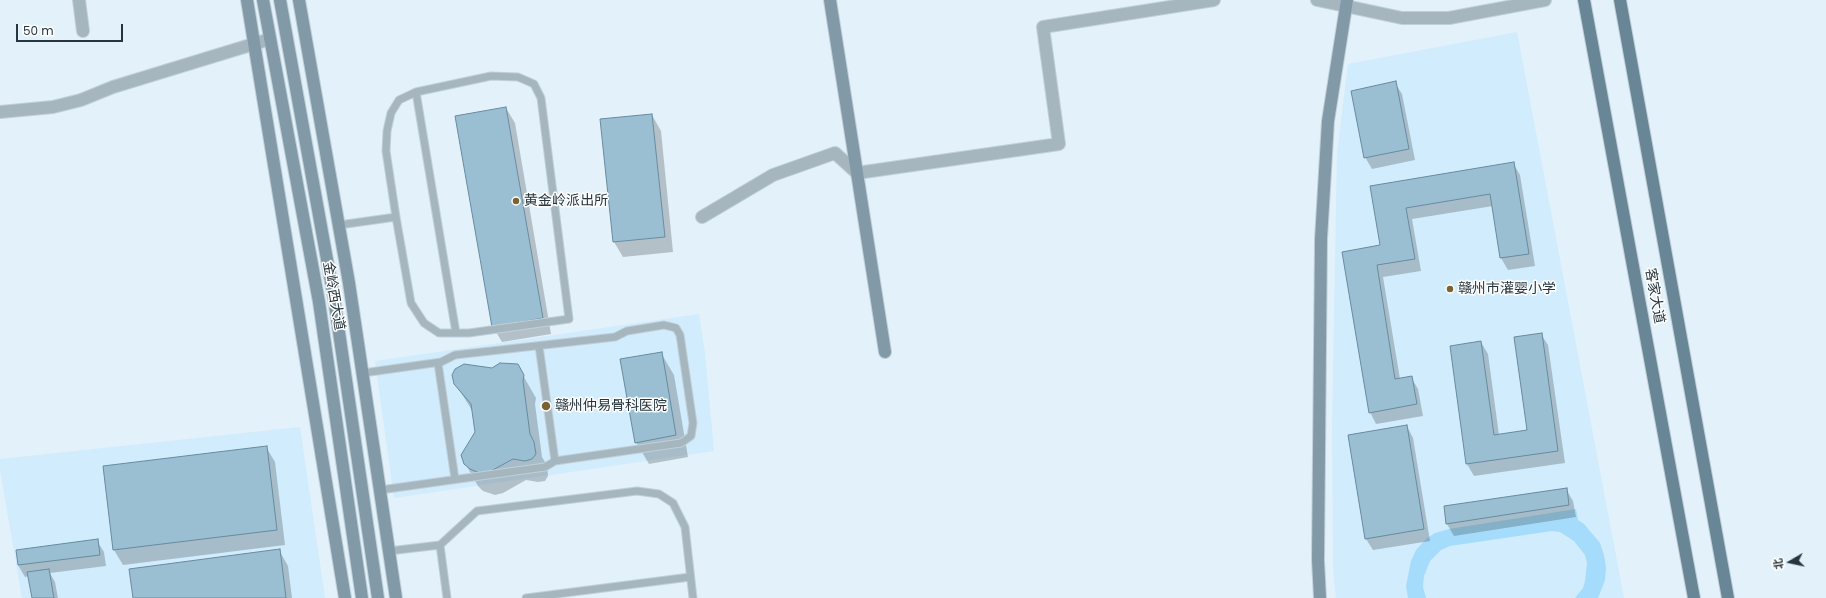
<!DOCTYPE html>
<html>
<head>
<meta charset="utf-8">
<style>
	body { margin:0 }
	#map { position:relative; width:1826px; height:598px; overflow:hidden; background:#e2f1fa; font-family:Poppins,"Noto Sans SC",sans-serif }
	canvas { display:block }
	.north { position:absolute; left:1770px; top:542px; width:40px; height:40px; -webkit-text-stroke:3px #fff; paint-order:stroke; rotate:261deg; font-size:11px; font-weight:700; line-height:16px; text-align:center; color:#27363e }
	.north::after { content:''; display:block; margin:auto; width:14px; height:18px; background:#27363e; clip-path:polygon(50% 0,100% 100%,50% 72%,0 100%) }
	.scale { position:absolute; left:16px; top:24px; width:107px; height:18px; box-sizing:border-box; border:2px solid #27363e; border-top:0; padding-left:5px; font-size:12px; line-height:14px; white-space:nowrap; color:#27363e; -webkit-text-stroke:3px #fff; paint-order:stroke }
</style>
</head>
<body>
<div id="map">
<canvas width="1826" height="598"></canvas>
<div class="north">北</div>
<div class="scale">50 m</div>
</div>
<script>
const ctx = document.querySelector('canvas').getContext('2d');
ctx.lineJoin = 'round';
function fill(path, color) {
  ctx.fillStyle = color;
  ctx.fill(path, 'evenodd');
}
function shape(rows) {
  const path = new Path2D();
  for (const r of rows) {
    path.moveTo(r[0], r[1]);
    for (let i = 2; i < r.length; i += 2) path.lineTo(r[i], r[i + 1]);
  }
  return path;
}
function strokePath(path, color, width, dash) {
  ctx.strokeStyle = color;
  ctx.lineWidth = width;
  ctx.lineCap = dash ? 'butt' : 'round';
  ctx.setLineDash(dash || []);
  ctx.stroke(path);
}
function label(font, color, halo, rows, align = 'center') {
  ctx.font = font + ' Poppins,"Noto Sans SC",sans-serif';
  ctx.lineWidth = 3;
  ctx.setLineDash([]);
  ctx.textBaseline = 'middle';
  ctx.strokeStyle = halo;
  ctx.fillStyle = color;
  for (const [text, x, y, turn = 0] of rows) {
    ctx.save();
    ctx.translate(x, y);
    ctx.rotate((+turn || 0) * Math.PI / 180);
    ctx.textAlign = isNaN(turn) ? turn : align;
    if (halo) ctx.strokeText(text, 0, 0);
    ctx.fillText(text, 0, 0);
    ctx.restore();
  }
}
fill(shape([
	[1517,32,1624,598,1336,598,1333,570,1332,425,1337,153,1348,64],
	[699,314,705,353,714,451,394,498,375,361],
	[300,427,325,598,22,598,0,470,0,459]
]), '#d1ecfc');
fill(shape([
	[1576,509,1578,520,1584,524,1600,543,1604,555,1606,568,1605,580,1598,598,1575,598,1583,588,1585,581,1587,563,1585,555,1574,541,1560,532,1552,531,1450,546,1441,550,1430,561,1424,576,1423,587,1426,598,1408,598,1406,586,1411,561,1416,550,1426,539,1435,533,1449,529]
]), '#a5dcfb');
fill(shape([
	[1395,83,1402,94,1415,160,1372,169,1365,157],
	[506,108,515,123,551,334,502,342,493,327],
	[652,115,661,131,673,252,623,257,614,242],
	[1513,163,1520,175,1535,266,1508,270,1501,258,1493,206,1412,219,1421,271,1383,277,1400,379,1411,377,1418,389,1423,416,1376,424,1370,412,1343,252,1381,246,1371,186],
	[1541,334,1548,345,1565,463,1474,476,1467,464,1481,342,1488,354,1499,435,1528,431],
	[661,353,674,375,688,457,649,464,636,442],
	[470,365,492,369,517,365,536,398,535,404,542,457,547,465,548,476,545,481,538,482,526,480,503,493,495,495,483,491,478,486,465,463,477,433,473,412,455,383,453,375,460,366],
	[1407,426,1413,438,1430,541,1373,550,1366,539],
	[266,447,275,462,285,545,123,565,114,550],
	[1566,489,1573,501,1576,517,1454,536,1447,524],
	[97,541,104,552,106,566,50,573,55,582,58,598,33,598,29,576,25,577,18,565],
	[279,550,288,566,292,598,134,598]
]), '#0003');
const building = shape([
	[1396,81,1409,149,1364,158,1351,91,1396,81],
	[506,107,543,318,492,327,455,116,506,107],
	[652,114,665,237,613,242,600,119,652,114],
	[1514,162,1529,254,1500,258,1490,194,1406,208,1415,259,1377,265,1395,379,1412,376,1417,404,1369,413,1342,252,1380,245,1370,186,1514,162],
	[1542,333,1558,451,1466,464,1450,346,1481,341,1494,435,1527,430,1514,337,1542,333],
	[662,352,676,435,635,443,620,359,662,352],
	[500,363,518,364,524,375,523,381,530,434,534,442,536,454,532,459,525,461,513,459,491,471,482,474,470,469,464,464,461,455,475,432,471,404,454,384,452,375,455,369,464,364,492,368,500,363],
	[1407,425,1424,529,1365,539,1348,435,1407,425],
	[267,446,277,530,113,550,103,466,267,446],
	[1567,488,1569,505,1446,524,1444,506,1567,488],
	[98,539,100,555,18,565,16,550,98,539],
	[280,549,286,598,133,598,129,569,280,549],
	[49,569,54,598,32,598,27,572,49,569]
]);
fill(building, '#9abfd3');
strokePath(building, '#688b9f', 1);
const lane = shape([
	[416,92,456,333],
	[339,225,396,217,411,303,424,323,439,333,469,333,569,319,541,98,534,84,518,77,491,76,416,92,399,100,391,113,387,131,386,151,396,217],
	[539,346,555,461],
	[438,363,455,479],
	[363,373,441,362,455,355,615,337,627,331,664,325,676,328,680,335,693,423,691,436,681,443,555,461,545,467,380,490],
	[440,545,477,511,637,491,659,494,673,503,685,527,693,598],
	[389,551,440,545,447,598],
	[526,598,690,577]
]);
const street = shape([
	[79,0,83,31],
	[1317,0,1402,18,1449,18,1545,0],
	[0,112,53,107,81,100,113,87,270,39],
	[702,217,773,175,835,153,857,173,1059,144,1043,27,1214,0]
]);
const secondary = shape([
	[247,0,345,598],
	[263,0,319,302,362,598],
	[280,0,334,298,378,598],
	[299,0,349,283,396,598],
	[830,0,885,352],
	[1320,598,1318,560,1321,239,1328,121,1347,0]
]);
const primary = shape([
	[1584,0,1694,598],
	[1620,0,1728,598]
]);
strokePath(lane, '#c0cfd8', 9);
strokePath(street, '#c0cfd8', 14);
strokePath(secondary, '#c0cfd8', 14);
strokePath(primary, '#c0cfd8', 14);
strokePath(lane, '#a6b6bf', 7);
strokePath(street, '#a6b6bf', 12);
strokePath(secondary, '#829aa7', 12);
strokePath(primary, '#688696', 12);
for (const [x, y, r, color] of [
	[516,201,4,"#7b6233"],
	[1450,289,4,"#7b6233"],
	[546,406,5,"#7b6233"]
]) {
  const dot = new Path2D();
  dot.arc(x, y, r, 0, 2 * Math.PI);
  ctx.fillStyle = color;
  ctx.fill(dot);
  strokePath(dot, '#fff', 1.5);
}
label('14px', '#27363e', '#fff', [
	["黄金岭派出所",524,201],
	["赣州市灌婴小学",1458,289],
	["赣州仲易骨科医院",555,406]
], 'left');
label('14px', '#27363e', '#fff', [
	["金岭西大道",333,296,80],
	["客家大道",1654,296,80]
]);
</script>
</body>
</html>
